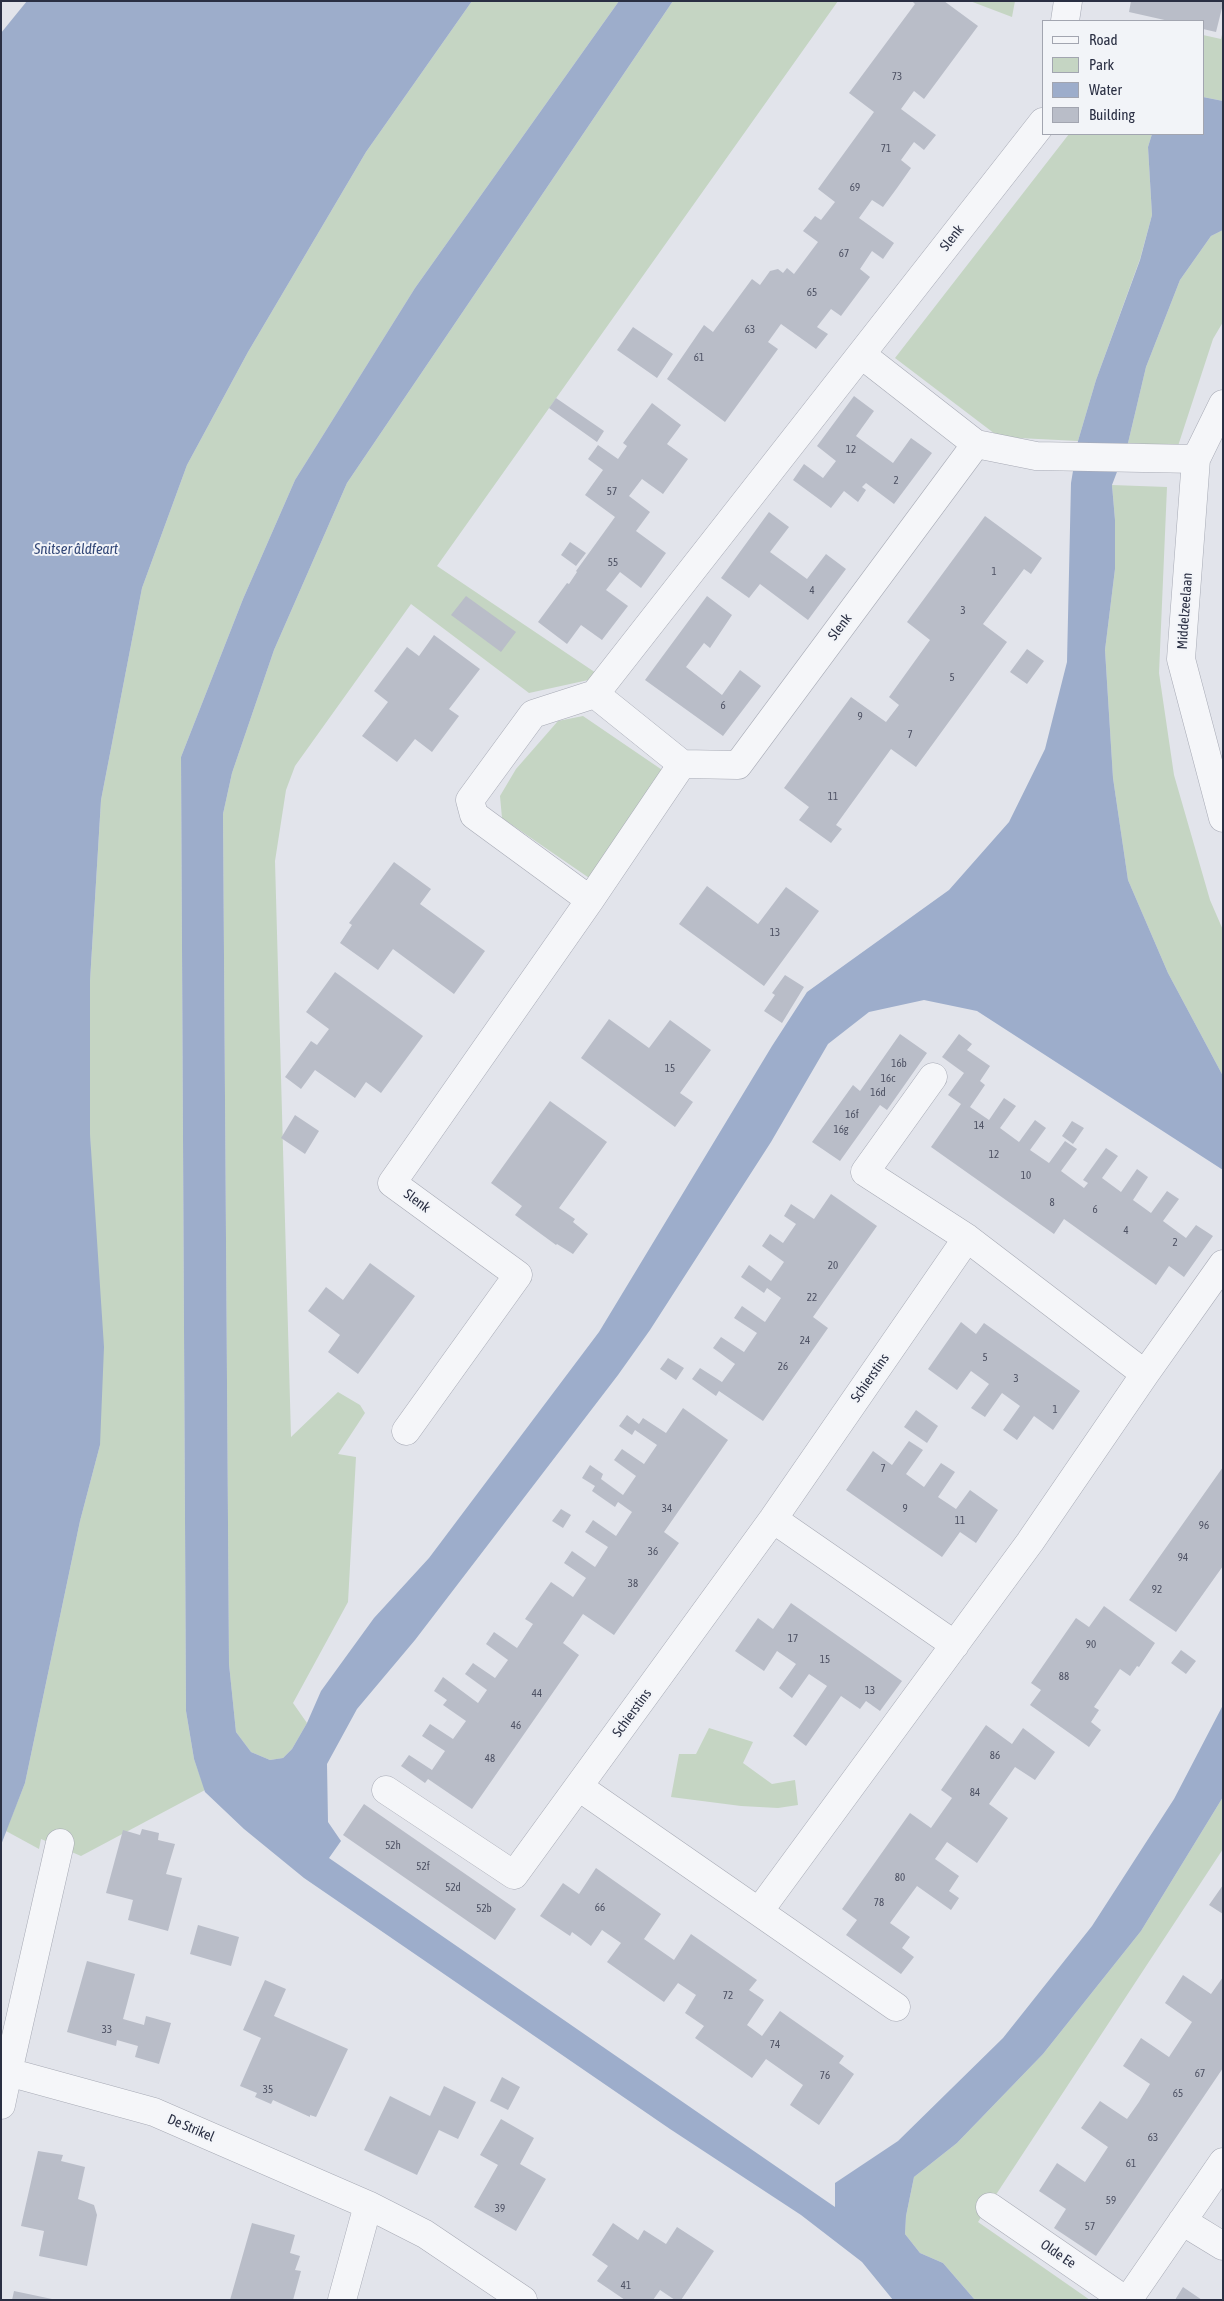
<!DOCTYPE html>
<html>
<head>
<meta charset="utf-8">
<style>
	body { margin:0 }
	#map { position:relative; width:1224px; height:2301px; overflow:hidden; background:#e2e4eb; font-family:"Asap Condensed",sans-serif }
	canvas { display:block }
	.frame { position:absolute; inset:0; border:2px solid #2a2f43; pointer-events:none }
	.legend { position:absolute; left:1042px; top:20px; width:162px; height:115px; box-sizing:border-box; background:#f2f4f8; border:1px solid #a2a5b0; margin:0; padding:6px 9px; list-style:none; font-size:15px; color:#2a2f43 }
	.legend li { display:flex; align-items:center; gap:10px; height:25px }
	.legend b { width:25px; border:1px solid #a2a5b0 }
</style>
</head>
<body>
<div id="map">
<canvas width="1224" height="2301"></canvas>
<div class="frame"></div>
<ul class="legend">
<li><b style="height:6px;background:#f5f6f9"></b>Road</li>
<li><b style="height:14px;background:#c5d5c3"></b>Park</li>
<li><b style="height:14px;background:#9dadcb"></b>Water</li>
<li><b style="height:14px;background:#b9bdc8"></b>Building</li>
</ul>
</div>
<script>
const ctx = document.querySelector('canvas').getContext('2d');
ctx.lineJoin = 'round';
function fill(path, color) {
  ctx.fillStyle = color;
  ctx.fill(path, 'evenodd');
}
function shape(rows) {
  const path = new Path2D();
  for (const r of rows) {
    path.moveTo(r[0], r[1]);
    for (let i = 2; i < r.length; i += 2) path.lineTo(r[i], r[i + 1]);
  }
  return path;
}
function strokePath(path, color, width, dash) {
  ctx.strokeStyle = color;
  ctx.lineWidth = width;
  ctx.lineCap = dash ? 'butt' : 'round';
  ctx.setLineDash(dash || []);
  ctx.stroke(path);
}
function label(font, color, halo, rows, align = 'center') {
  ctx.font = font + ' "Asap Condensed",sans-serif';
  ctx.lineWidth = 4;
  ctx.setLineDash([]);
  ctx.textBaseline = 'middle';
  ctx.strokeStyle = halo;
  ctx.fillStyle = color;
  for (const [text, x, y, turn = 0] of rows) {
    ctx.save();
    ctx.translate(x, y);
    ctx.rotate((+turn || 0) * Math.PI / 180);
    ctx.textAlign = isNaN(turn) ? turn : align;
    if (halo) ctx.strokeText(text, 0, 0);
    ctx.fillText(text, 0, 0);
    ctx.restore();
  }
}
fill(shape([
	[472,1,619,1,415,288,295,480,243,599,181,757,186,1711,194,1759,205,1790,81,1856,41,1839,39,1849,6,1831,25,1783,80,1521,100,1445,90,1134,90,981,101,800,142,588,187,465,248,352,366,152],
	[673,1,838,1,437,566,602,677,529,693,411,604,295,766,286,790,275,861,291,1437,338,1392,360,1405,365,1413,338,1454,356,1457,348,1602,293,1703,307,1723,292,1749,283,1758,270,1760,251,1752,236,1732,229,1664,223,814,232,773,274,650,347,483],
	[970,1,1015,1,1012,17],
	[1223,30,1223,101,1203,97,1203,35,1221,39],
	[1069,134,1152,134,1148,147,1152,215,1140,259,1096,380,1078,441,999,437,895,358],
	[1223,230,1223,322,1213,339,1178,446,1128,443,1146,367,1180,280,1211,236],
	[1112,485,1167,487,1159,673,1174,775,1210,900,1223,930,1223,1076,1168,973,1128,880,1113,778,1105,650,1115,569,1115,520],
	[583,716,671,776,595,882,502,818,500,796,516,769,558,721],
	[709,1728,753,1742,743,1763,772,1784,795,1780,798,1805,778,1808,741,1806,671,1797,679,1754,696,1754],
	[1223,1797,1223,1849,978,2222,1090,2300,975,2300,943,2263,920,2253,905,2234,906,2216,914,2177,957,2143,1043,2054,1141,1931]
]), '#c5d5c3');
fill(shape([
	[27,1,472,1,366,152,248,352,187,465,142,588,101,800,90,981,90,1134,104,1347,100,1445,80,1521,25,1783,1,1845,1,33],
	[619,1,673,1,347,483,274,650,232,773,223,814,229,1664,236,1732,251,1752,270,1760,283,1758,292,1749,307,1723,321,1691,374,1618,429,1558,599,1332,772,1046,807,992,949,890,1009,822,1045,749,1067,662,1071,483,1078,441,1096,380,1140,260,1152,215,1148,147,1152,134,1203,134,1203,97,1223,101,1223,230,1211,236,1180,280,1146,367,1128,443,1112,485,1115,520,1115,569,1105,650,1113,778,1128,880,1168,973,1223,1076,1223,1170,977,1011,924,1000,869,1012,828,1044,771,1142,650,1330,618,1375,415,1640,357,1709,327,1764,328,1822,341,1841,329,1858,835,2207,835,2183,898,2141,1003,2038,1092,1926,1174,1799,1223,1705,1223,1797,1141,1931,1043,2054,957,2143,914,2177,906,2216,905,2234,920,2253,943,2263,975,2300,893,2300,862,2262,801,2215,670,2129,304,1878,244,1829,205,1792,194,1759,186,1711,181,757,243,599,295,480,415,288]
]), '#9dadcb');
fill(shape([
	[912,1,944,1,978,26,924,99,914,91,901,109,936,135,924,150,914,142,901,160,911,168,897,188,883,207,872,200,859,218,894,243,883,259,872,251,860,269,870,277,841,316,831,309,817,327,828,334,816,349,781,324,768,342,778,349,725,422,667,379,704,325,713,332,752,279,760,285,770,271,778,269,783,273,787,268,794,274,818,242,803,231,815,216,821,220,835,202,818,189,874,112,849,93,915,4],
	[1131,1,1223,1,1223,4,1216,32,1203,29,1203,21,1169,21,1129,12],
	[633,327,673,354,657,378,617,350],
	[854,396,874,411,856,436,893,463,911,438,932,453,894,504,866,483,862,487,866,490,858,502,844,491,831,508,793,480,804,464,823,478,836,461,817,446],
	[556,398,604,431,597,442,549,408],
	[652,403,681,425,667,444,688,459,663,494,642,479,629,496,650,512,636,531,666,553,641,588,620,572,606,590,628,606,602,640,581,625,567,644,538,622,567,583,569,584,577,572,576,571,615,517,585,495,603,470,588,459,598,445,618,459,627,446,623,443],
	[769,512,789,527,770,552,807,579,826,554,846,569,808,620,760,584,749,598,721,578],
	[985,516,1042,558,1031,574,1024,569,983,624,1007,642,916,767,891,749,836,825,842,829,831,843,799,820,809,807,784,788,851,697,886,722,899,705,889,697,930,640,907,622],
	[570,542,586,553,576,566,561,555],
	[466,596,516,632,501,652,451,615],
	[707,596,732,615,710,648,704,643,686,667,722,695,740,670,761,686,723,736,645,680],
	[434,635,480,669,449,709,459,716,432,752,415,739,397,762,362,736,388,702,374,691,407,647,419,656],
	[1027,649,1044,661,1027,684,1010,672],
	[394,862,431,889,420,904,485,951,454,994,393,949,378,970,340,943,352,925,349,923],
	[707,886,758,924,786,887,819,911,764,986,679,924],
	[335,972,423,1036,381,1093,366,1082,355,1098,315,1070,301,1089,285,1077,311,1041,317,1045,329,1029,306,1012],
	[785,975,804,987,782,1023,764,1011,775,995,772,993],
	[609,1019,649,1048,670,1020,711,1050,680,1093,693,1102,675,1127,581,1058],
	[900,1034,927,1053,887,1110,880,1105,840,1161,812,1142,853,1085,860,1091],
	[959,1034,972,1044,967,1050,990,1066,980,1081,985,1085,970,1107,989,1120,1004,1098,1016,1106,1000,1128,1019,1142,1035,1120,1046,1128,1030,1150,1049,1163,1065,1141,1077,1149,1061,1171,1084,1188,1088,1183,1083,1180,1106,1148,1118,1156,1102,1178,1121,1192,1137,1169,1148,1177,1133,1200,1151,1213,1167,1191,1179,1199,1163,1221,1186,1238,1196,1225,1213,1236,1184,1277,1169,1266,1156,1285,1064,1219,1054,1234,931,1147,961,1104,948,1095,964,1073,942,1057],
	[550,1101,607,1142,559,1208,575,1219,573,1222,588,1234,573,1254,557,1244,556,1245,515,1215,522,1206,491,1183],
	[295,1115,319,1131,305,1154,281,1138],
	[1072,1121,1084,1128,1073,1144,1062,1136],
	[831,1194,877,1226,813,1317,828,1328,763,1421,719,1391,716,1396,692,1379,700,1368,722,1382,735,1364,713,1348,721,1337,744,1352,757,1333,734,1318,742,1306,765,1322,781,1298,767,1288,764,1293,741,1277,749,1265,771,1281,784,1262,762,1246,770,1234,783,1243,796,1224,784,1216,791,1204,814,1219],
	[370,1263,415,1296,358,1374,328,1352,340,1335,308,1311,326,1287,343,1300],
	[961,1322,976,1334,984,1323,1080,1391,1053,1430,1034,1416,1017,1440,1003,1430,1020,1406,1002,1393,985,1417,971,1408,989,1384,971,1371,957,1390,928,1369],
	[668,1358,684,1368,676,1380,660,1369],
	[683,1408,728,1440,664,1532,679,1543,614,1635,583,1614,563,1643,579,1655,472,1809,428,1779,425,1783,401,1766,409,1755,432,1770,445,1751,422,1736,430,1724,453,1739,466,1721,443,1705,447,1700,434,1691,443,1677,478,1703,487,1690,465,1674,473,1663,495,1678,508,1660,486,1644,494,1632,517,1648,533,1624,525,1619,551,1582,573,1597,586,1578,564,1563,572,1551,595,1567,608,1547,585,1532,593,1520,616,1536,632,1512,618,1502,615,1507,592,1491,595,1486,582,1478,590,1465,603,1474,601,1479,623,1495,636,1476,614,1460,622,1449,644,1464,657,1445,635,1430,632,1435,619,1426,627,1415,639,1424,643,1418,666,1433],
	[916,1410,938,1426,927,1443,904,1427],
	[909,1441,923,1450,906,1474,924,1487,941,1463,955,1472,938,1497,956,1509,970,1490,998,1510,976,1543,960,1532,942,1557,846,1490,873,1451,892,1465],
	[1223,1467,1223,1566,1176,1632,1129,1600],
	[561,1509,571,1515,563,1528,552,1521],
	[791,1603,902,1681,880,1711,866,1701,860,1709,841,1696,806,1746,793,1736,827,1686,809,1674,792,1698,779,1688,796,1664,777,1651,764,1671,735,1651,758,1618,773,1629],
	[1104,1606,1155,1643,1139,1667,1137,1666,1130,1676,1120,1669,1094,1707,1099,1710,1091,1722,1101,1730,1089,1747,1030,1705,1041,1690,1031,1683,1076,1618,1089,1627],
	[1181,1650,1196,1661,1186,1674,1171,1663],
	[986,1725,1012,1744,1023,1728,1055,1752,1035,1780,1015,1767,989,1804,1008,1818,977,1863,947,1842,935,1859,959,1876,949,1891,959,1898,951,1910,917,1886,890,1923,910,1937,902,1948,914,1957,901,1974,846,1935,857,1920,842,1909,910,1813,931,1828,952,1798,941,1790],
	[364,1804,516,1909,495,1940,343,1835],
	[142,1829,159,1833,158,1840,175,1844,166,1874,182,1878,168,1931,128,1920,133,1900,106,1893,123,1830,140,1835],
	[596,1868,661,1914,644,1939,674,1960,691,1934,757,1980,749,1990,764,2000,747,2025,762,2036,780,2011,844,2056,839,2063,854,2074,819,2125,790,2105,803,2085,766,2059,752,2078,695,2038,704,2026,685,2013,696,1995,678,1983,664,2002,607,1962,621,1943,602,1930,591,1946,572,1932,570,1936,540,1916,563,1883,579,1894],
	[1223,1885,1223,1914,1209,1905],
	[198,1925,239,1937,231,1966,190,1954],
	[87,1961,135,1974,123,2019,144,2025,146,2016,171,2023,159,2064,135,2057,138,2046,117,2040,116,2046,67,2032],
	[1183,1975,1211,1994,1223,1977,1223,2068,1096,2256,1054,2228,1066,2209,1039,2191,1057,2163,1085,2182,1108,2147,1081,2128,1100,2101,1127,2119,1139,2102,1150,2084,1123,2066,1141,2038,1169,2057,1192,2022,1165,2003],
	[265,1980,286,1989,274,2016,348,2049,316,2117,310,2115,310,2117,273,2100,271,2104,255,2097,257,2093,240,2086,261,2038,243,2030],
	[502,2077,520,2087,508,2110,490,2101],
	[444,2086,476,2102,458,2139,439,2130,417,2175,364,2150,390,2096,430,2116],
	[501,2119,534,2138,520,2164,546,2179,516,2231,474,2207,498,2165,480,2155],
	[38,2151,63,2155,61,2161,85,2167,78,2199,94,2205,97,2215,87,2266,39,2256,44,2231,21,2226],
	[252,2223,295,2235,290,2253,300,2256,295,2270,301,2271,293,2300,230,2300],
	[613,2223,638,2240,644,2230,666,2244,677,2227,714,2251,681,2300,675,2300,660,2290,653,2300,625,2300,597,2281,608,2266,592,2255],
	[1183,2287,1202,2300,1175,2300],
	[14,2291,52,2299,52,2300,12,2300]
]), '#b9bdc8');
const minor = shape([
	[1065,21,1068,1],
	[862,355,976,444],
	[1223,404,1196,459,1181,659,1223,818],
	[595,694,682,764],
	[590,900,474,815,470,800,533,714,595,694,1043,122],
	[933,1077,865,1172,967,1238,1145,1374],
	[406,1431,518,1275,392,1183,590,900,682,764,738,765,976,444,1036,456,1196,459],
	[773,1519,955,1645],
	[579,1787,896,2007],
	[386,1790,514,1875,773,1519,967,1238],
	[760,1910,1030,1542,1145,1374,1223,1264],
	[8,2072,60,1843],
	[1,2105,8,2072,154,2112,368,2205,425,2234,523,2300],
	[990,2207,1125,2300],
	[1182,2221,1223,2246],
	[342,2300,368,2205],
	[1128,2300,1223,2162]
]);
strokePath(minor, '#a7aab5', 29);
strokePath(minor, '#f5f6f9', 28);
label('11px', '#4e5264', null, [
	["73",897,77],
	["71",886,149],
	["69",855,188],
	["67",844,254],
	["65",812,293],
	["63",750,330],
	["61",699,358],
	["12",851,450],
	["2",896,481],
	["57",612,492],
	["55",613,563],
	["1",994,572],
	["4",812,591],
	["3",963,611],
	["5",952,678],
	["6",723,706],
	["9",860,717],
	["7",910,735],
	["11",833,797],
	["13",775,933],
	["16b",899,1064],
	["15",670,1069],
	["16c",888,1079],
	["16d",878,1093],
	["16f",852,1115],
	["14",979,1126],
	["16g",841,1130],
	["12",994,1155],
	["10",1026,1176],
	["8",1052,1203],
	["6",1095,1210],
	["4",1126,1231],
	["2",1175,1243],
	["20",833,1266],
	["22",812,1298],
	["24",805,1341],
	["5",985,1358],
	["26",783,1367],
	["3",1016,1379],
	["1",1055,1410],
	["7",883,1469],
	["34",667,1509],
	["9",905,1509],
	["11",960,1521],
	["96",1204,1526],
	["36",653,1552],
	["94",1183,1558],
	["38",633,1584],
	["92",1157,1590],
	["17",793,1639],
	["90",1091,1645],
	["15",825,1660],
	["88",1064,1677],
	["13",870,1691],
	["44",537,1694],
	["46",516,1726],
	["86",995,1756],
	["48",490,1759],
	["84",975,1793],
	["52h",393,1846],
	["52f",423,1867],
	["80",900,1878],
	["52d",453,1888],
	["78",879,1903],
	["66",600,1908],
	["52b",484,1909],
	["72",728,1996],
	["33",107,2030],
	["74",775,2045],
	["67",1200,2074],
	["76",825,2076],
	["35",268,2090],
	["65",1178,2094],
	["63",1153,2138],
	["61",1131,2164],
	["59",1111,2201],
	["39",500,2209],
	["57",1090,2227],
	["41",626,2286]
]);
label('14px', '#2a2f43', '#f2f4f8', [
	["Slenk",952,238,-52],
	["Middelzeelaan",1185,611,-86],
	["Slenk",840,627,-53],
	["Slenk",417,1201,36],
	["Schierstins",870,1378,-55],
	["Schierstins",632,1713,-54],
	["De Strikel",191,2128,23],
	["Olde Ee",1058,2254,34]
]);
label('italic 15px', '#334878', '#f2f4f8', [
	["Snitser âldfeart",76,549]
]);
</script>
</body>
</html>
